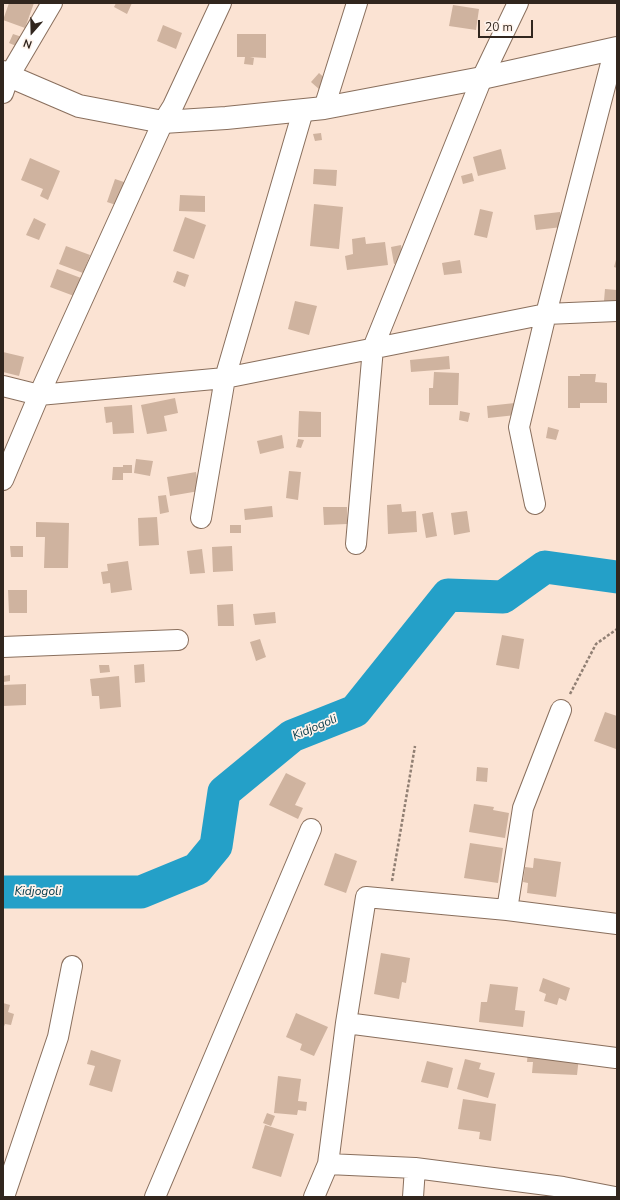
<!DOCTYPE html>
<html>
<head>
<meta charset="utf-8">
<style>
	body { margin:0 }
	#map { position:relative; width:620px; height:1200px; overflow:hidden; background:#fbe3d3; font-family:"Nunito Sans",sans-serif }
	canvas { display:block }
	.frame { position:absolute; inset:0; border:4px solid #31261e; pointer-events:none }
	.north { position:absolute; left:12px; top:12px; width:40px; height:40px; -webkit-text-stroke:3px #fff3eb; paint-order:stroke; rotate:200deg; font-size:11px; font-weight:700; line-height:16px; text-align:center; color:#31261e }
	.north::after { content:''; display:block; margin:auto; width:14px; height:18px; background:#31261e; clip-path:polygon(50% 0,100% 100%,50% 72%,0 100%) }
	.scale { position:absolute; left:478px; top:20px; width:55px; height:18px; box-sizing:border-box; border:2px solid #31261e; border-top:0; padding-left:5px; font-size:12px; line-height:14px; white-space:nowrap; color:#31261e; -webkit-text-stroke:3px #fff3eb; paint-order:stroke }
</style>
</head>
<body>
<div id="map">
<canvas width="620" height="1200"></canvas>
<div class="frame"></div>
<div class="north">N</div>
<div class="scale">20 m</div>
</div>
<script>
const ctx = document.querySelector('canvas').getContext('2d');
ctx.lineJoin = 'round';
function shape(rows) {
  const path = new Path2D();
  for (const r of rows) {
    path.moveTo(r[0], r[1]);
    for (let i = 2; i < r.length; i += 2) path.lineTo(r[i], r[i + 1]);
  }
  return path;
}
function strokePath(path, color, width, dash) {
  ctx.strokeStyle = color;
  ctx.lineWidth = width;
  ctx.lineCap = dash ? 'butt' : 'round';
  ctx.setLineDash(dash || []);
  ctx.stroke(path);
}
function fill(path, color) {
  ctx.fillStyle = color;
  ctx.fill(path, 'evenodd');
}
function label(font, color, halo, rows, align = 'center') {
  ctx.font = font + ' "Nunito Sans",sans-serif';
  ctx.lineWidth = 3.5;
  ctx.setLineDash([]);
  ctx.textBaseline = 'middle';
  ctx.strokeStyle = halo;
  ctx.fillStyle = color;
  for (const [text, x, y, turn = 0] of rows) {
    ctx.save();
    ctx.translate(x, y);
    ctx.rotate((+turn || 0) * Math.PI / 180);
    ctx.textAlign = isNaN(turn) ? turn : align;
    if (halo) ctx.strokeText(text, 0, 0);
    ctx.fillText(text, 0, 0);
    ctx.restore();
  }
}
strokePath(shape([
	[3,892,141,892,197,869,216,846,224,792,292,736,355,711,448,595,503,597,545,567,617,577]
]), '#24a0c8', 33);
fill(shape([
	[9,3,34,3,25,28,3,20],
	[116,3,132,3,127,14,114,7],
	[453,5,479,9,476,30,449,26],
	[163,25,182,33,176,49,157,41],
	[13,34,25,38,21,48,9,43],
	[237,34,266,34,266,58,250,57,254,58,253,65,244,64,245,57,237,57],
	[319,73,328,81,320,90,311,82],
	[321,133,322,140,315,141,313,134],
	[501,149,506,169,478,176,473,157],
	[30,158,60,171,48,200,40,196,43,189,21,180],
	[314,169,337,170,336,186,313,184],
	[472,173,474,181,463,184,461,176],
	[115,179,133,185,125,208,107,202],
	[180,195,205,196,205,212,179,211],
	[314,204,343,207,339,249,310,246],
	[480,209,493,212,487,238,474,235],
	[560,212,562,227,536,230,534,215],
	[185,217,206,225,194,259,173,251],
	[34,218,46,224,39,240,26,235],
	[365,237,366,244,385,242,388,265,347,270,345,256,353,254,352,239],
	[401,245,404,262,394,264,391,247],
	[66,246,90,255,83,273,59,264],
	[617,256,617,268,614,267],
	[460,260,462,273,444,275,442,263],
	[57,269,81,278,74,296,50,287],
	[177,271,189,275,185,287,173,282],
	[605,289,617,290,617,302,604,301],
	[295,301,317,306,309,335,288,329],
	[3,352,24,357,19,376,3,372],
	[449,356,450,369,411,372,410,360],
	[434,372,459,373,458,405,429,405,429,388,433,388],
	[580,374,596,374,595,382,607,383,607,403,580,403,580,408,568,408,568,376,580,376],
	[175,398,178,413,164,416,167,431,147,434,141,405],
	[515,403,516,415,488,418,487,406],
	[132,405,134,433,113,434,112,422,106,423,104,407],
	[299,411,321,412,321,437,298,437],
	[460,411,470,413,468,422,459,420],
	[548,427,559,430,556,440,546,438],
	[282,435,284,448,260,454,257,441],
	[298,439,304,440,301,448,296,447],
	[136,459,153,461,150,476,134,473],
	[123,465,132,465,132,473,123,473,123,480,112,480,113,467,123,467],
	[289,471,301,472,298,500,286,498],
	[196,472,199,491,170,496,167,477],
	[166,495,169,512,160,514,158,496],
	[401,504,402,512,416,511,417,532,388,534,387,505],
	[272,506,273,517,245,520,244,509],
	[323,507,347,507,347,524,324,525],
	[467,511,470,532,454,535,451,513],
	[433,512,437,536,426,538,422,514],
	[157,517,159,545,139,546,138,518],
	[36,522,69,523,68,568,44,568,45,537,36,537],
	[230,525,241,525,241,533,230,533],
	[10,546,23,546,23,557,11,557],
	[232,546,233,571,213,572,212,547],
	[202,549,205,573,190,574,187,551],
	[128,561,132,590,111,593,110,583,103,584,101,572,108,571,107,564],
	[8,590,27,590,27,613,9,613],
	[233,604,234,626,218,626,217,605],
	[275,612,276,623,255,625,253,614],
	[502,635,524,639,519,669,496,665],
	[260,639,266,657,256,661,250,642],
	[144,664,145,682,135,683,134,665],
	[99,665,109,665,110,672,100,673],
	[10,675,10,681,3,682,3,676],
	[119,676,121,707,100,709,99,696,92,696,90,679],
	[26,684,26,705,3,706,3,685],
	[605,712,617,716,617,745,616,749,594,741],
	[477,767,488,768,487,782,476,781],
	[286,773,306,783,295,805,303,808,298,819,269,805],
	[474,804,494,807,493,810,509,813,505,838,469,832],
	[470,843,503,848,498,883,464,878],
	[335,853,357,861,346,893,324,885],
	[534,858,561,862,556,897,527,893,528,883,523,882,525,867,533,868],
	[381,953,410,958,406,983,402,982,399,999,374,994],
	[543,978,570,988,566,1001,559,998,557,1005,544,1001,546,994,539,991],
	[490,984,518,987,515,1010,525,1011,523,1027,479,1022,481,1002,487,1002],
	[3,1003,10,1005,8,1012,14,1014,11,1025,5,1024,3,1029],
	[296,1013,328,1027,314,1056,300,1050,302,1044,286,1037],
	[91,1050,121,1060,112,1092,89,1085,95,1066,87,1064],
	[528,1050,579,1057,577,1075,532,1073,533,1062,527,1062],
	[465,1059,481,1063,479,1069,495,1073,488,1098,457,1089],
	[427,1061,453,1068,448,1088,421,1082],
	[278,1076,301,1079,298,1101,307,1102,306,1111,298,1110,297,1115,274,1113],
	[463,1099,496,1104,491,1141,479,1139,480,1132,458,1129],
	[267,1113,275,1116,271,1126,263,1123],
	[265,1125,294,1134,281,1177,252,1168]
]), '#cfb39f');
const minor = shape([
	[3,93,9,76,52,3],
	[324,108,357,3],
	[3,386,39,395,225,378,546,314,617,311],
	[3,480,39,395,163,122,173,106,221,3],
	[535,504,519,427,546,314,615,48],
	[201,518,225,378,303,111],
	[356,544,373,348,482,78,518,3],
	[3,647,178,640],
	[507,910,523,808,561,710],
	[346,1023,616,1058],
	[328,1164,346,1023,366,897,507,910,617,924],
	[4,1197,58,1037,72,966],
	[155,1197,311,829],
	[314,1197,328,1164,415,1168,563,1187,615,1197],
	[413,1197,415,1168]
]);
const tertiary = shape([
	[3,72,9,76,79,106,163,122,226,118,324,108,482,78,617,48]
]);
strokePath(minor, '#896f5d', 22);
strokePath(tertiary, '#896f5d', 24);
strokePath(shape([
	[570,694,596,644,617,629],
	[392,881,415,746]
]), '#907f73', 2.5, [3, 2]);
strokePath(minor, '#fff', 20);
strokePath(tertiary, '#fff', 22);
label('italic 12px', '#033849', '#fff3eb', [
	["Kidjogoli",315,728,-23],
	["Kidjogoli",38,892]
]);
</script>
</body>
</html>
